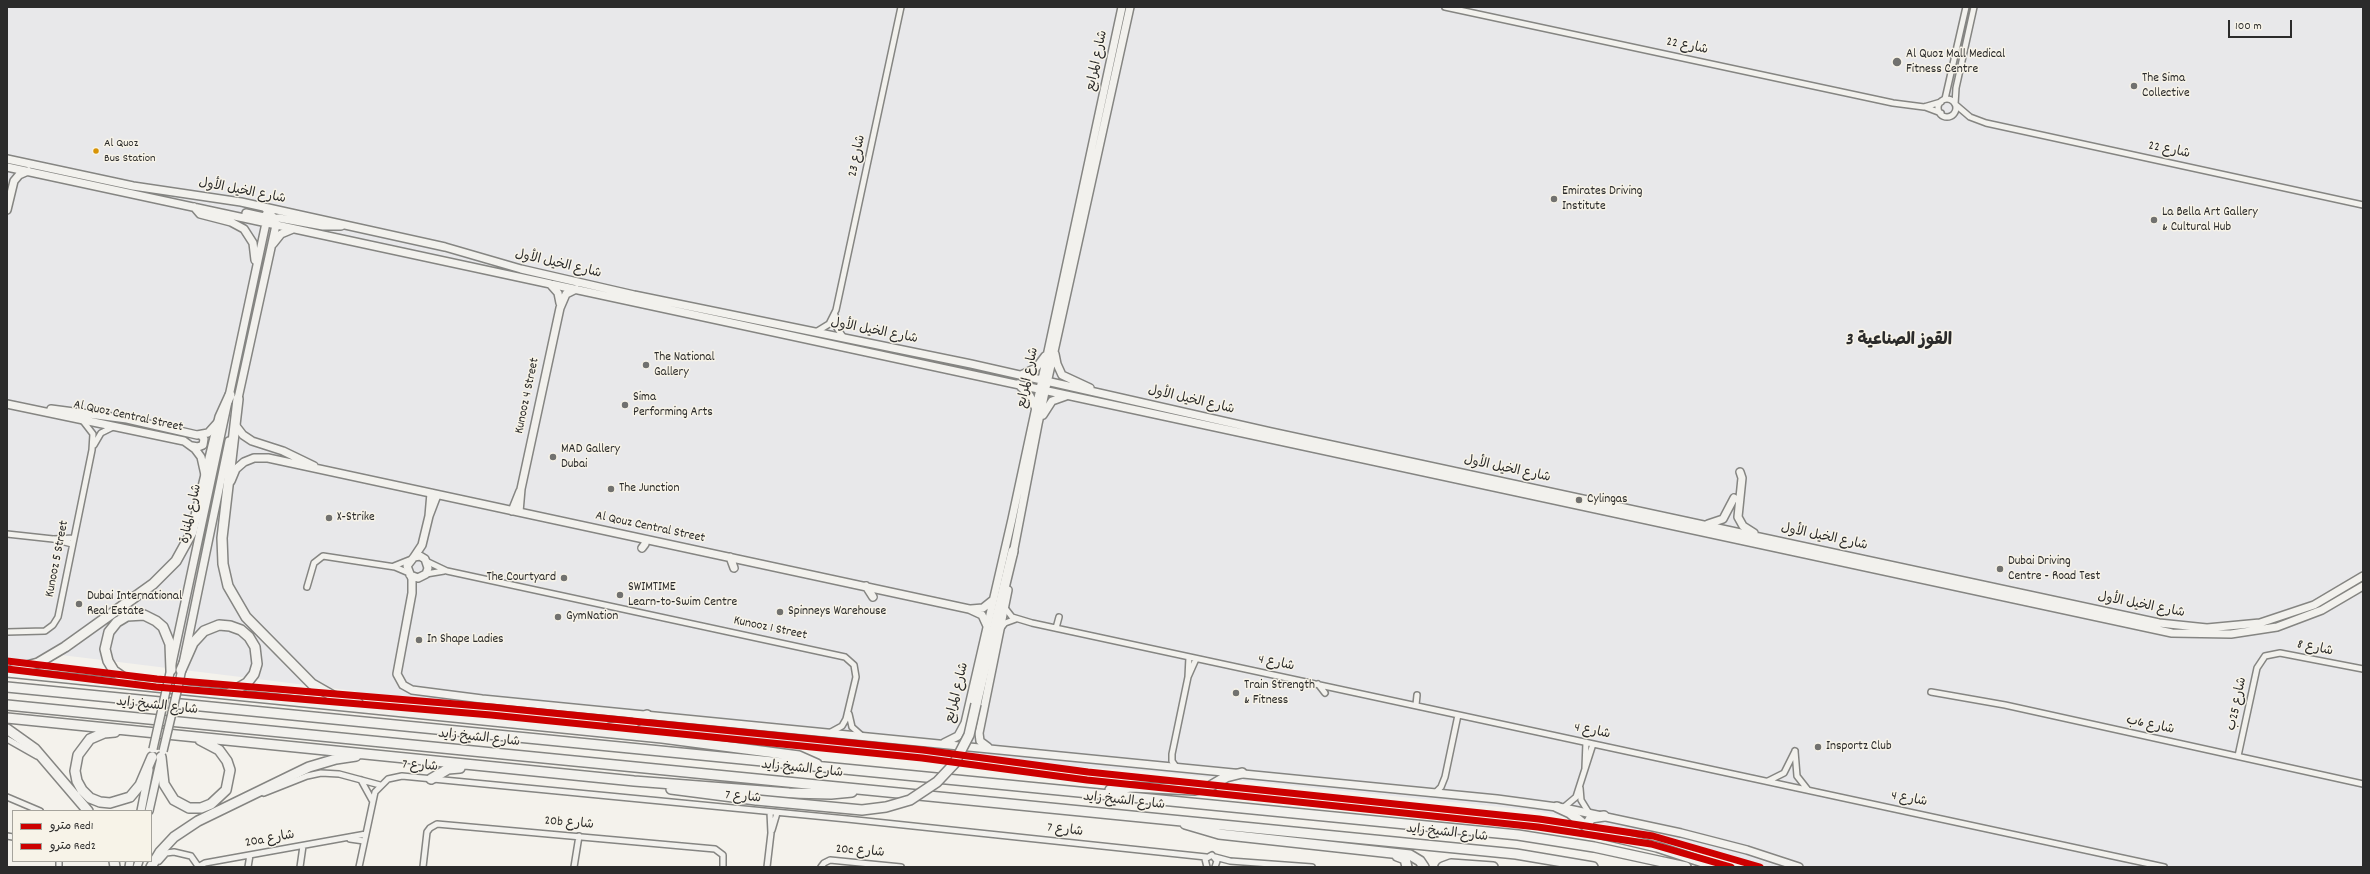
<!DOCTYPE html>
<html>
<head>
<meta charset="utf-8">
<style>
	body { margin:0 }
	#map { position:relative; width:2370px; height:874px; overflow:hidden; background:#f4f2ec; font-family:Dekko,"Playpen Sans Arabic",sans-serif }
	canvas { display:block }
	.frame { position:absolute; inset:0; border:8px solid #2b2b2b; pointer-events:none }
	.legend { position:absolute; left:12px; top:810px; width:140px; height:52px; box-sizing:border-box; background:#f7f3e8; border:1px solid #a5a39c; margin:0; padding:5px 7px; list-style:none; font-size:12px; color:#2b2b2b }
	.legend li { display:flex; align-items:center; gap:8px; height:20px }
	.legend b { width:20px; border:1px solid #a5a39c }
	.scale { position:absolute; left:2228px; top:20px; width:64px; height:18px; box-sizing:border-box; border:2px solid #2b2b2b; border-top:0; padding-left:5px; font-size:12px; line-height:14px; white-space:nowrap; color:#2b2b2b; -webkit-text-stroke:3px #f7f3e8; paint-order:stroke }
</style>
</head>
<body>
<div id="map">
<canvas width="2370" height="874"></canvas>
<div class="frame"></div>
<ul class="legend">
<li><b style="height:5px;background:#c00"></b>مترو Red1</li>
<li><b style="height:5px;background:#c00"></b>مترو Red2</li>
</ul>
<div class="scale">100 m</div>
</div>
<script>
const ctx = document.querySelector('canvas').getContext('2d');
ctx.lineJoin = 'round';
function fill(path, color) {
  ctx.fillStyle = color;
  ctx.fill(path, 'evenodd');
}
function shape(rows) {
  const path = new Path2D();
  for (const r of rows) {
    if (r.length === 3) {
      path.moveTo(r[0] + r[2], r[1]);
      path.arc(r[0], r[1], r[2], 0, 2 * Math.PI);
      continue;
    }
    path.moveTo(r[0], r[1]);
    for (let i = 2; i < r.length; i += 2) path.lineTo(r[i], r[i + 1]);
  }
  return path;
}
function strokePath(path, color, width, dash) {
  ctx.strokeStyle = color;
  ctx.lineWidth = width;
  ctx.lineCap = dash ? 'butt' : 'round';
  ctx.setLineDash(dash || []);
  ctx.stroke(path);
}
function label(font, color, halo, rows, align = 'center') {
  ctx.font = font + ' Dekko,"Playpen Sans Arabic",sans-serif';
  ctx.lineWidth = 3;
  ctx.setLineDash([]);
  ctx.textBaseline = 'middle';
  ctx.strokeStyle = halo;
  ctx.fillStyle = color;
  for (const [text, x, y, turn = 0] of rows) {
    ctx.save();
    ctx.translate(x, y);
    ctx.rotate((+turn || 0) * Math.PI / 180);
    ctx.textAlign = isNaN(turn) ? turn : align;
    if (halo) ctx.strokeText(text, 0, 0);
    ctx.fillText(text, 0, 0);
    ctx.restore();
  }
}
fill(shape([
	[7,7,2363,7,2363,867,1770,867,1669,837,1530,810,1147,771,855,753,513,711,367,698,355,691,53,654,40,664,7,659]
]), '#e8e8ea');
const street = shape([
	[1445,7,1893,103,1924,107,1941,102],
	[1945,99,1966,7],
	[1947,108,9],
	[1955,104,1956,88,1974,7],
	[1956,105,1970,117,1986,123,2363,205],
	[1925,107,1941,113],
	[835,315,837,328,844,338],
	[816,332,829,324,836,310,901,7],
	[94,445,101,433,113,427],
	[7,534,53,539,72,544],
	[54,539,74,538],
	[426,561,447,571,845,657,854,665,856,677,846,719,842,726,831,732],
	[394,566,409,560],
	[426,574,444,571],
	[307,587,314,563,323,556,395,567,409,573],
	[1005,608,1012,617,1032,623,2164,867],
	[1001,628,1005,623,1016,619],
	[1056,628,1059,617],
	[7,632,45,631,53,625,58,617,92,450,93,434,83,421],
	[1188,677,1189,657],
	[1318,684,1325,693],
	[1931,692,2005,705,2363,784],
	[1416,705,1417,695],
	[849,714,852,727,861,735],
	[7,739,37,756],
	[1795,751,1797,776,1808,790],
	[2238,756,2257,668,2265,656,2280,653,2363,669],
	[1176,767,1172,761,1172,754,1188,677,1196,659],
	[1585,768,1586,742],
	[361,780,372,800],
	[1768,781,1784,773,1795,751],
	[1580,788,1581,800,1589,813],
	[1436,792,1441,787,1445,777,1458,715],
	[264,793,307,776,321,773,339,774,380,785],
	[7,797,40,811],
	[1563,808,1576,797,1593,744],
	[772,830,777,813],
	[7,836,13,837],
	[350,839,364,841],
	[1215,857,1230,861,1312,867],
	[159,861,166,853,174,852,191,856,198,866],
	[59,867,59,861],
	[198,867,205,863,366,834],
	[248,867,250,855],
	[300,867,303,846],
	[359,867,375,792,388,779,402,776,847,819,1206,857],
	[423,867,427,832,430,828,437,824,715,849,723,855,723,867],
	[574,867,579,836],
	[767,867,771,833,770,812],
	[821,867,824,863,830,860,901,867],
	[1207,867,1205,859,1212,855,1217,861,1215,867]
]);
const secondary = shape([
	[7,159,133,186,241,202,445,247,521,269,634,295,971,364,1271,432,2159,623,2207,628,2260,623,2314,605,2363,576],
	[7,167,2172,633,2231,634,2277,627,2322,610,2363,586],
	[194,207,200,214,231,222,244,229,253,243,255,260],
	[7,210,14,181,19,175,28,171],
	[246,213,264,217,269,211],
	[270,219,279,218,323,226,341,226],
	[273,244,281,234,293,229],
	[550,284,558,293,560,303],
	[1055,354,1057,364,1062,375,1090,388],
	[1021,375,1036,368,1045,356],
	[1018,384,1030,396,1035,407],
	[237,403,276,225,274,218,265,208],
	[7,404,184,441,195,449,201,457,205,475],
	[51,409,127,419,197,435,208,433,217,423],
	[1043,415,1052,401,1066,396],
	[236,426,243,435,252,441,283,451,314,466],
	[192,446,198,447,203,445,204,439,201,435],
	[1740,472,1742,478,1738,517,1743,526,1754,533],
	[231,481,236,469,244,462,254,458,268,458,969,609,982,615,987,626],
	[512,511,520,491],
	[519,512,521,489,560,308,566,294,576,289],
	[429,516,431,493],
	[1708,524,1723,519,1734,498],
	[642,548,645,544,645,540],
	[1013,554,1038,424,1130,7],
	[414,557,422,545,429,516,437,495],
	[730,557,734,568],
	[410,575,418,578,426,574,428,568,425,559,420,556,414,557,407,566,412,579,412,593,397,674,403,685,412,690,482,699,1497,799,1564,808,1681,833,1747,850,1799,867],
	[866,586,873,597],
	[971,609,983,608,993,600],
	[168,682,266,223],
	[179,683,229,441],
	[944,743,958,736,965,723,1012,519,1122,7],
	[988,747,980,741,979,733,1008,590],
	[141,811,149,770],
	[149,811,160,762],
	[129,867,130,861],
	[137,867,139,861]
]);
const highway = shape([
	[238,399,222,538,223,564,228,586,246,617,312,684,333,696,358,703],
	[12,670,38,663,65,647,153,584,176,561,192,532,220,417,230,395],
	[181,670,193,643,204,631,219,625,230,626,241,630,249,637,255,647,257,664,254,674,247,683,228,694],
	[7,672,662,738,799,756,817,764],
	[131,683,114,671,108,661,105,649,109,632,117,622,127,616,144,615,156,621,163,627,170,644,171,670],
	[7,687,1518,835,1594,847,1686,867],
	[976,704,1013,551],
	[7,705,1516,854,1593,867],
	[7,718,634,781,789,793,831,794,852,792],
	[610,728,629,725,647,715],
	[7,729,35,749,88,811],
	[115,732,104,733,90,739,78,755,75,771,77,781,82,790,90,798,100,802,110,803,130,797,140,785,152,757],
	[161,757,164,784,174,800,189,808,201,808,211,804,226,790,230,770,227,761,219,750,200,740],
	[431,779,448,769,460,768],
	[671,789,756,800],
	[1110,790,1131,787,1195,790,1209,787,1226,777,1242,773],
	[1557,807,1570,813,1593,832,1657,847,1718,867],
	[1185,824,1219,834,1410,855,1420,861,1424,867],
	[1589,830,1588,823,1591,818,1604,816],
	[1397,856,1405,859,1407,867],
	[114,861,115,867],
	[151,867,160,852,174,837,198,821,309,767,336,759,356,756],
	[1443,867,1451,864,1493,867]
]);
strokePath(street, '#858582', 8);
strokePath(secondary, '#858582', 10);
strokePath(highway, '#858582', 12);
strokePath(street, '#f2f1ed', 5);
strokePath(secondary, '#f2f1ed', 7);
strokePath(highway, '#f2f1ed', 9);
const secondaryBridge = shape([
	[153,749,168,682],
	[163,751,179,683]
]);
const highwayBridge = shape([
	[756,800,862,810,886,807,910,800,937,782,954,764,969,735,976,704]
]);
strokePath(secondaryBridge, '#858582', 10, []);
strokePath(highwayBridge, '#858582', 12, []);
strokePath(secondaryBridge, '#f2f1ed', 7);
strokePath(highwayBridge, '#f2f1ed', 9);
strokePath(shape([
	[7,661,157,679,492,707,923,750,1088,772,1539,819,1653,836,1760,867]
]), '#c00', 7);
strokePath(shape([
	[7,669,156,687,491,715,922,758,1087,780,1538,827,1651,844,1731,867]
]), '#c00', 7);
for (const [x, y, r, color] of [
	[1897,62,5,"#71716f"],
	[2134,86,4,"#71716f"],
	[96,151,3.5,"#d89406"],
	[1554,199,4,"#71716f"],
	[2154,220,4,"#71716f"],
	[646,365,4,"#71716f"],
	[625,405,4,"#71716f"],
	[553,457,4,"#71716f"],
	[611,489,4,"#71716f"],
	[1579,500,4,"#71716f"],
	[329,518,4,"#71716f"],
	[2000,569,4,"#71716f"],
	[564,578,4,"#71716f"],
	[620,595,4,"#71716f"],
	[79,604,4,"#71716f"],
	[780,612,4,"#71716f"],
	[558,617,4,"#71716f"],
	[419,640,4,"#71716f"],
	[1236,693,4,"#71716f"],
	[1818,747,4,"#71716f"]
]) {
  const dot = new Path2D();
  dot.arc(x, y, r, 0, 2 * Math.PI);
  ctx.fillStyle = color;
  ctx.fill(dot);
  strokePath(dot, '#f7f3e8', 1.5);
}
label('12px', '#2b2b2b', '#f7f3e8', [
	["Al Quoz",104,144],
	["Bus Station",104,159]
], 'left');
label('13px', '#2b2b2b', '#f7f3e8', [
	["شارع 22",1687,47,12],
	["شارع المرابع",1098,61,-78],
	["شارع 22",2169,151,12],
	["شارع 23",858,156,-78],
	["شارع الخيل الأول",242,192,11],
	["شارع الخيل الأول",558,265,13],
	["شارع الخيل الأول",874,332,11],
	["شارع المرابع",1029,378,-78],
	["Kunooz 4 Street",528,396,-78],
	["شارع الخيل الأول",1191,401,13],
	["Al Quoz Central Street",128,417,12],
	["شارع الخيل الأول",1507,470,12],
	["شارع المنارة",192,514,-78],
	["Al Qouz Central Street",650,528,12],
	["شارع الخيل الأول",1824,538,12],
	["Kunooz 5 Street",58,559,-79],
	["شارع الخيل الأول",2141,606,11],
	["Kunooz 1 Street",770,629,12],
	["شارع 8",2315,649,12],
	["شارع 4",1276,664,12],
	["شارع المرابع",958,693,-76],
	["شارع 25ب",2238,704,-78],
	["شارع الشيخ زايد",157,707,6],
	["شارع 6ب",2150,726,12],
	["شارع 4",1592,732,12],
	["شارع الشيخ زايد",479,739,6],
	["شارع 7",420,767,4],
	["شارع الشيخ زايد",802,770,6],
	["شارع 7",743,798,6],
	["شارع 4",1909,800,11],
	["شارع الشيخ زايد",1124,802,6],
	["20b شارع",569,824,5],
	["شارع 7",1065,831,7],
	["شارع الشيخ زايد",1447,834,6],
	["20a شارع",270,840,-10],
	["20c شارع",860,852,5]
]);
label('13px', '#2b2b2b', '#f7f3e8', [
	["Al Quoz Mall Medical",1906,55],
	["Fitness Centre",1906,70],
	["The Sima",2142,79],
	["Collective",2142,94],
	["Emirates Driving",1562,192],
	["Institute",1562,207],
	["La Bella Art Gallery",2162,213],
	["& Cultural Hub",2162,228],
	["The National",654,358],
	["Gallery",654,373],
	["Sima",633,398],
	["Performing Arts",633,413],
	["MAD Gallery",561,450],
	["Dubai",561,465],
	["The Junction",619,489],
	["Cylingas",1587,500],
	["X-Strike",337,518],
	["Dubai Driving",2008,562],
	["Centre - Road Test",2008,577],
	["The Courtyard",556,578,"right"],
	["SWIMTIME",628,588],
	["Learn-to-Swim Centre",628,603],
	["Dubai International",87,597],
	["Real Estate",87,612],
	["Spinneys Warehouse",788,612],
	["GymNation",566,617],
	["In Shape Ladies",427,640],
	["Train Strength",1244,686],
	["& Fitness",1244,701],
	["Insportz Club",1826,747]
], 'left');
label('bold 17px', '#2b2b2b', '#f7f3e8', [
	["القوز الصناعية 3",1899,342]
]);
</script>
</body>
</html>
